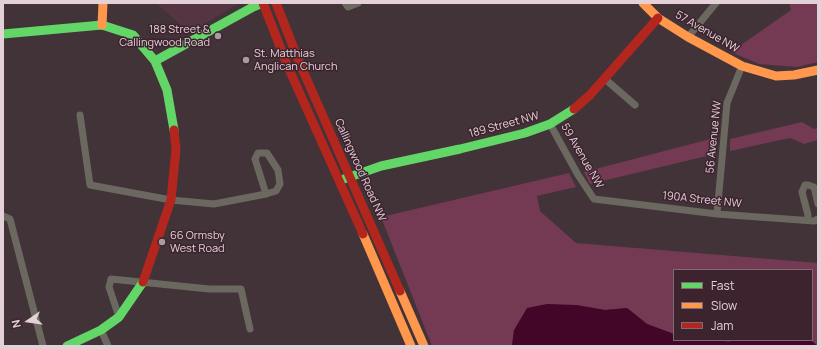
<!DOCTYPE html>
<html>
<head>
<meta charset="utf-8">
<style>
	body { margin:0 }
	#map { position:relative; width:821px; height:349px; overflow:hidden; background:#423339; font-family:Manrope,sans-serif }
	canvas { display:block }
	.frame { position:absolute; inset:0; border:4px solid #e3d1d7; pointer-events:none }
	.legend { position:absolute; left:673px; top:269px; width:140px; height:72px; box-sizing:border-box; background:#3d232e; border:1px solid #7f6972; margin:0; padding:5px 7px; list-style:none; font-size:12px; color:#e3d1d7 }
	.legend li { display:flex; align-items:center; gap:8px; height:20px }
	.legend b { width:20px; border:1px solid #7f6972 }
	.north { position:absolute; left:8px; top:301px; width:40px; height:40px; -webkit-text-stroke:3px #3d232e; paint-order:stroke; rotate:257deg; font-size:11px; font-weight:700; line-height:16px; text-align:center; color:#e3d1d7 }
	.north::after { content:''; display:block; margin:auto; width:14px; height:18px; background:#e3d1d7; clip-path:polygon(50% 0,100% 100%,50% 72%,0 100%) }
</style>
</head>
<body>
<div id="map">
<canvas width="821" height="349"></canvas>
<div class="frame"></div>
<ul class="legend">
<li><b style="height:5px;background:#63d668"></b>Fast</li>
<li><b style="height:5px;background:#ff974d"></b>Slow</li>
<li><b style="height:5px;background:#b3261e"></b>Jam</li>
</ul>
<div class="north">N</div>
</div>
<script>
const ctx = document.querySelector('canvas').getContext('2d');
ctx.lineJoin = 'round';
function fill(path, color) {
  ctx.fillStyle = color;
  ctx.fill(path, 'evenodd');
}
function shape(rows) {
  const path = new Path2D();
  for (const r of rows) {
    path.moveTo(r[0], r[1]);
    for (let i = 2; i < r.length; i += 2) path.lineTo(r[i], r[i + 1]);
  }
  return path;
}
function strokePath(path, color, width, dash) {
  ctx.strokeStyle = color;
  ctx.lineWidth = width;
  ctx.lineCap = dash ? 'butt' : 'round';
  ctx.setLineDash(dash || []);
  ctx.stroke(path);
}
function label(font, color, halo, rows, align = 'center') {
  ctx.font = font + ' Manrope,sans-serif';
  ctx.lineWidth = 3;
  ctx.setLineDash([]);
  ctx.textBaseline = 'middle';
  ctx.strokeStyle = halo;
  ctx.fillStyle = color;
  for (const [text, x, y, turn = 0] of rows) {
    ctx.save();
    ctx.translate(x, y);
    ctx.rotate((+turn || 0) * Math.PI / 180);
    ctx.textAlign = isNaN(turn) ? turn : align;
    if (halo) ctx.strokeText(text, 0, 0);
    ctx.fillText(text, 0, 0);
    ctx.restore();
  }
}
fill(shape([
	[156,3,239,3,190,33]
]), '#543541');
fill(shape([
	[789,3,818,3,818,62,797,67,759,64,731,52,791,10],
	[802,122,814,129,818,128,818,140,804,144,790,138,730,151,730,139],
	[718,137,715,154,590,184,584,172],
	[569,173,576,187,537,196,540,211,576,243,818,263,818,346,811,340,812,340,812,270,674,270,674,334,647,324,627,308,605,310,576,305,514,330,512,346,432,346,381,217]
]), '#743953');
fill(shape([
	[547,304,576,305,605,310,627,308,647,324,674,334,674,340,719,340,729,342,734,340,811,340,817,346,512,346,514,330,527,308]
]), '#440628');
strokePath(shape([
	[345,3,348,7,358,3],
	[688,37,716,3],
	[605,79,635,105],
	[80,115,90,185,171,200,214,204,266,194,255,159,258,153,267,153,278,170,280,184,276,191,266,194],
	[550,124,578,175,594,199,717,214,814,221,818,219],
	[717,214,727,103,742,66],
	[3,216,10,219,43,346],
	[808,220,808,215,802,192,805,185,808,185,814,187,818,204],
	[119,317,109,287,111,279,209,289,241,289,250,329],
	[101,330,108,346]
]), '#6b695f', 7);
strokePath(shape([
	[3,34,102,25,133,35,155,61,167,90,174,130],
	[155,61,253,7,263,3],
	[344,179,381,166,460,149,525,133,550,124,574,109],
	[67,346,101,330,119,317,143,282]
]), '#63d668', 9);
strokePath(shape([
	[643,3,658,18,688,37,742,66,776,76,794,75,818,70],
	[102,25,103,3],
	[363,234,411,346],
	[400,291,424,346]
]), '#ff974d', 9);
strokePath(shape([
	[263,3,288,67,363,234],
	[276,3,300,64,400,291],
	[574,109,590,95,658,18],
	[143,282,171,200,176,149,174,130]
]), '#b3261e', 9);
for (const [x, y, r, color] of [
	[218,36,4,"#ab9aa0"],
	[246,60,4,"#ab9aa0"],
	[162,242,4,"#ab9aa0"]
]) {
  const dot = new Path2D();
  dot.arc(x, y, r, 0, 2 * Math.PI);
  ctx.fillStyle = color;
  ctx.fill(dot);
  strokePath(dot, '#3d232e', 1.5);
}
label('11px', '#e3d1d7', '#3d232e', [
	["188 Street &",210,30,"right"],
	["Callingwood Road",210,43,"right"],
	["St. Matthias",254,54],
	["Anglican Church",254,67],
	["66 Ormsby",170,236],
	["West Road",170,249]
], 'left');
label('11px', '#e3d1d7', '#3d232e', [
	["57 Avenue NW",707,32,30],
	["189 Street NW",504,125,-15],
	["56 Avenue NW",714,137,-84],
	["59 Avenue NW",582,156,60],
	["Callingwood Road NW",360,170,66],
	["190A Street NW",702,200,6]
]);
</script>
</body>
</html>
